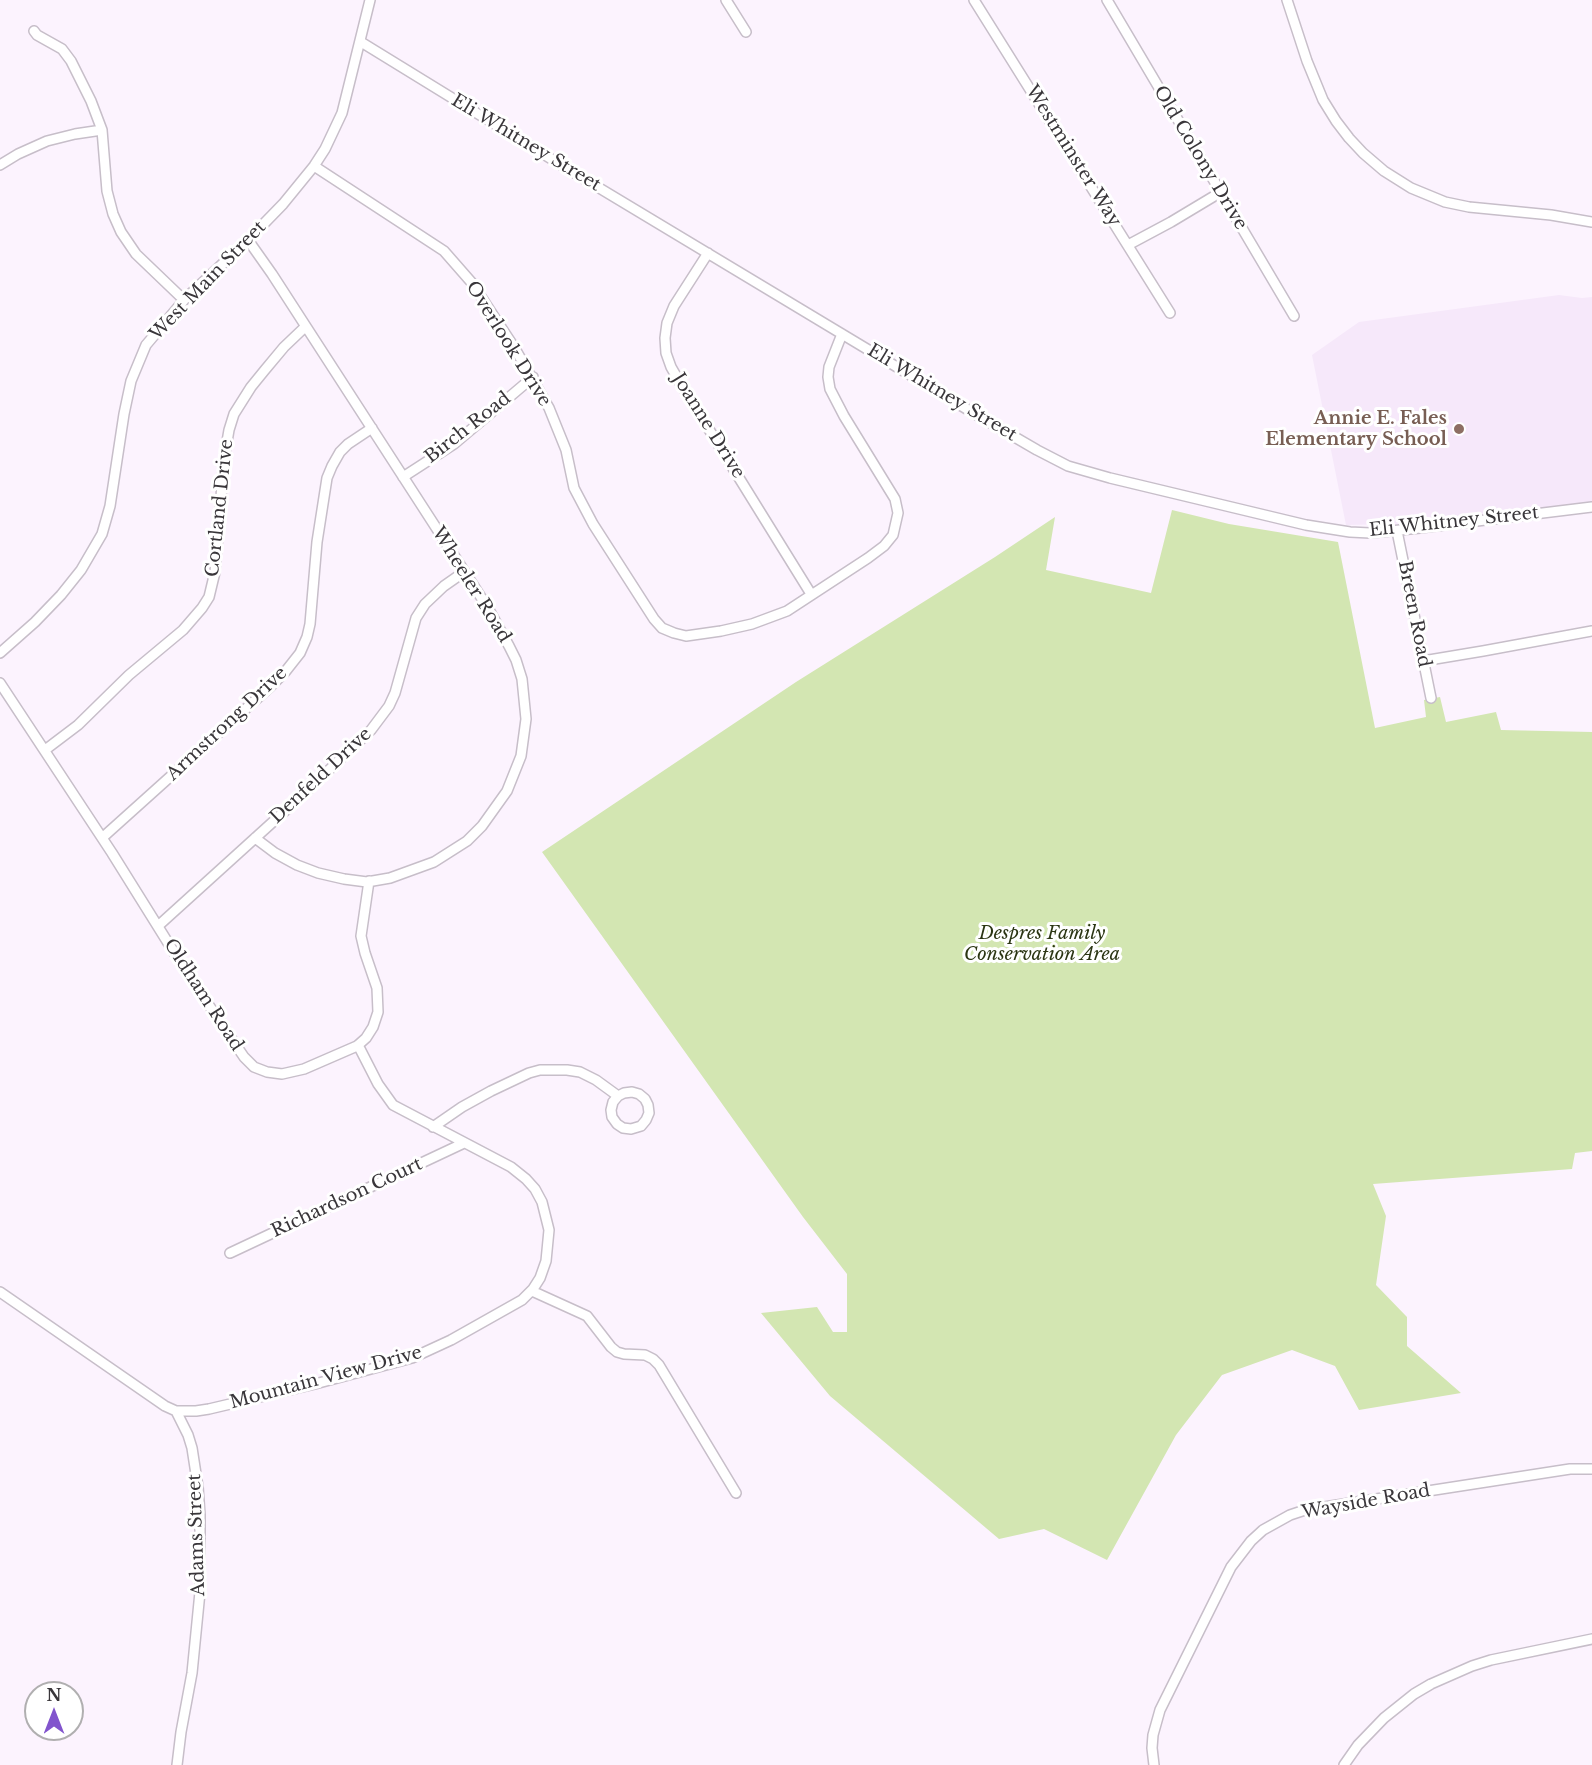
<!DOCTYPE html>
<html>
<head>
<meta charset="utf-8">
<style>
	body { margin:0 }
	#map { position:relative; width:1592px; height:1765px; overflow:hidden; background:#fcf3fe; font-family:"Libre Baskerville",serif }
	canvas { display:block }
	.north { position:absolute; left:24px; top:1681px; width:60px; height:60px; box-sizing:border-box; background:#fff; border:2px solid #b0afb0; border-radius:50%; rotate:0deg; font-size:16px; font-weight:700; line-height:24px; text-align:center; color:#39363a }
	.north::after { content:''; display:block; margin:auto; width:21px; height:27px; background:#8254cd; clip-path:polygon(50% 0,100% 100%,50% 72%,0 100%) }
</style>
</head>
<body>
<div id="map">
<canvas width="1592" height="1765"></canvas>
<div class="north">N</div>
</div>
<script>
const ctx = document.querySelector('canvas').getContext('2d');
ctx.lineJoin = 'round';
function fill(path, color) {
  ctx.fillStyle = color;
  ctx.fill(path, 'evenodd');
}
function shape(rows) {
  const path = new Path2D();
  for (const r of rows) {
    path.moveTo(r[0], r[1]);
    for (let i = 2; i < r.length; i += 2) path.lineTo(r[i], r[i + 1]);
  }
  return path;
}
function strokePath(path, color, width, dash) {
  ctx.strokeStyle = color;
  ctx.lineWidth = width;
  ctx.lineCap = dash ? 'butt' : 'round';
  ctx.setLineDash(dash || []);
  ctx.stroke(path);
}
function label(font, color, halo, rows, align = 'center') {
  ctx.font = font + ' "Libre Baskerville",serif';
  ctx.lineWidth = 6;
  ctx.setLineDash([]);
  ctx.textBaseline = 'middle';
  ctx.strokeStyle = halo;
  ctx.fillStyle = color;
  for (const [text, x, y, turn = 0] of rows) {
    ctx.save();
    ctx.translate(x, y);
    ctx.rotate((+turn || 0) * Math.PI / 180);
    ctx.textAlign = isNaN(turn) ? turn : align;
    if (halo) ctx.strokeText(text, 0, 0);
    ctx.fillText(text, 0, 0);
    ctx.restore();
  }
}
fill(shape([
	[1559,295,1582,298,1592,297,1592,502,1394,524,1346,525,1312,355,1359,322]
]), '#f6e8fa');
fill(shape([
	[1172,510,1229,524,1338,542,1375,728,1426,717,1424,700,1440,697,1446,722,1496,712,1501,730,1592,732,1592,1151,1575,1153,1572,1169,1373,1184,1386,1216,1376,1285,1407,1317,1407,1346,1461,1393,1359,1410,1335,1366,1292,1350,1222,1375,1176,1435,1107,1560,1044,1529,999,1539,830,1396,761,1313,817,1307,833,1332,847,1332,847,1274,803,1217,542,852,796,682,995,557,1055,517,1046,570,1151,593]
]), '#d3e6b2');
const minor = shape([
	[726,0,746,32],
	[974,0,1170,313],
	[1107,0,1294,316],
	[1287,0,1307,61,1323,100,1336,121,1349,138,1363,153,1384,171,1411,188,1445,202,1469,207,1551,215,1592,222],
	[34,31,37,35,62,49,71,61,91,101,102,130,107,191,113,214,121,232,136,254,184,300],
	[361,42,566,168,970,411,1037,450,1068,466,1110,478,1306,525,1350,532,1370,533,1420,528,1592,507],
	[0,165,18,154,47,141,75,134,102,130],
	[314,166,444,251,472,283,514,347,549,408,566,450,574,488,593,524,654,619,662,628,674,633,686,636,721,631,752,624,787,611,868,558,884,546,893,535,898,513,895,499,844,416,830,389,828,377,829,367,842,334],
	[248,240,272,274,488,608,509,646,516,660,522,679,526,719,521,756,507,791,482,826,467,841,434,862,390,878,367,882,344,879,318,873,297,865,275,853,255,838],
	[1128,245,1171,222,1221,192],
	[708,253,674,306,667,323,665,338,666,353,671,367,679,381,811,594],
	[403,477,454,444,533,377],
	[1397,531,1431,698],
	[0,653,35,622,61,595,81,570,102,534,110,506,124,414,131,381,146,345,184,300,248,240,283,204,314,166,325,149,342,113,370,0],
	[1423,661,1483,651,1592,631],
	[0,683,112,853,185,970,244,1057,254,1067,267,1072,282,1074,304,1069,357,1046,366,1038,373,1027,378,1012,377,988,365,953,361,936,369,881],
	[45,750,78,725,129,675,183,630,202,608,209,597,215,572,224,459,229,430,234,414,251,387,264,371,284,347,305,327],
	[102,838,270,687,285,672,300,653,307,637,310,624,317,542,327,478,332,466,340,452,348,444,372,428],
	[158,926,307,791,371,730,389,706,395,693,416,618,425,604,444,586,464,572],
	[433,1127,462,1107,491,1091,529,1073,540,1070,567,1070,580,1072,596,1080,618,1096,613,1102,611,1110,612,1117,617,1124,623,1128,631,1129,641,1126,646,1120,649,1113,648,1105,645,1099,639,1094,632,1092,624,1093,618,1096],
	[230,1253,464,1143],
	[532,1291,587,1316,611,1347,617,1352,624,1354,645,1355,653,1359,659,1365,736,1493],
	[0,1292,165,1406,176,1411,188,1435,192,1448,198,1487,200,1515,200,1592,192,1673,181,1732,177,1765],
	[176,1411,196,1411,209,1409,315,1384,412,1358,451,1340,522,1300,533,1289,540,1278,546,1261,549,1230,542,1202,535,1189,526,1179,511,1167,393,1105,378,1084,358,1045],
	[1154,1765,1152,1748,1153,1735,1160,1710,1231,1567,1251,1541,1263,1530,1290,1515,1305,1510,1570,1469,1592,1469],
	[1344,1765,1358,1745,1384,1718,1414,1694,1431,1684,1472,1666,1491,1660,1592,1639]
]);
strokePath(minor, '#c7bec9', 12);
strokePath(minor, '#fff', 9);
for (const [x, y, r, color] of [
	[1459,429,6,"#8d6e63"]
]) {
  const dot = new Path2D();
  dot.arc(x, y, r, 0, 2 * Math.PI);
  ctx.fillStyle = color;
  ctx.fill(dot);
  strokePath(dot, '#fff', 2);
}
label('18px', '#39363a', '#fff', [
	["Eli Whitney Street",526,143,31],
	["Westminster Way",1073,156,58],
	["Old Colony Drive",1200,158,59],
	["West Main Street",208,281,-46],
	["Overlook Drive",508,344,58],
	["Eli Whitney Street",942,393,31],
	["Joanne Drive",708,426,58],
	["Birch Road",468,428,-38],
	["Cortland Drive",220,508,-84],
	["Eli Whitney Street",1454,522,-6],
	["Wheeler Road",471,585,58],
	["Breen Road",1414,614,79],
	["Armstrong Drive",227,724,-43],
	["Denfeld Drive",321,776,-43],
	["Oldham Road",203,995,57],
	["Richardson Court",347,1198,-25],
	["Mountain View Drive",326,1378,-15],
	["Wayside Road",1366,1502,-10],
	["Adams Street",197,1535,-92]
]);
label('bold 18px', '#785e54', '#fff', [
	["Annie E. Fales",1447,419],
	["Elementary School",1447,440]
], 'right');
label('italic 18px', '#2b3513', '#fff', [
	["Despres Family",1042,934],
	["Conservation Area",1042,955]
]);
</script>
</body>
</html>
